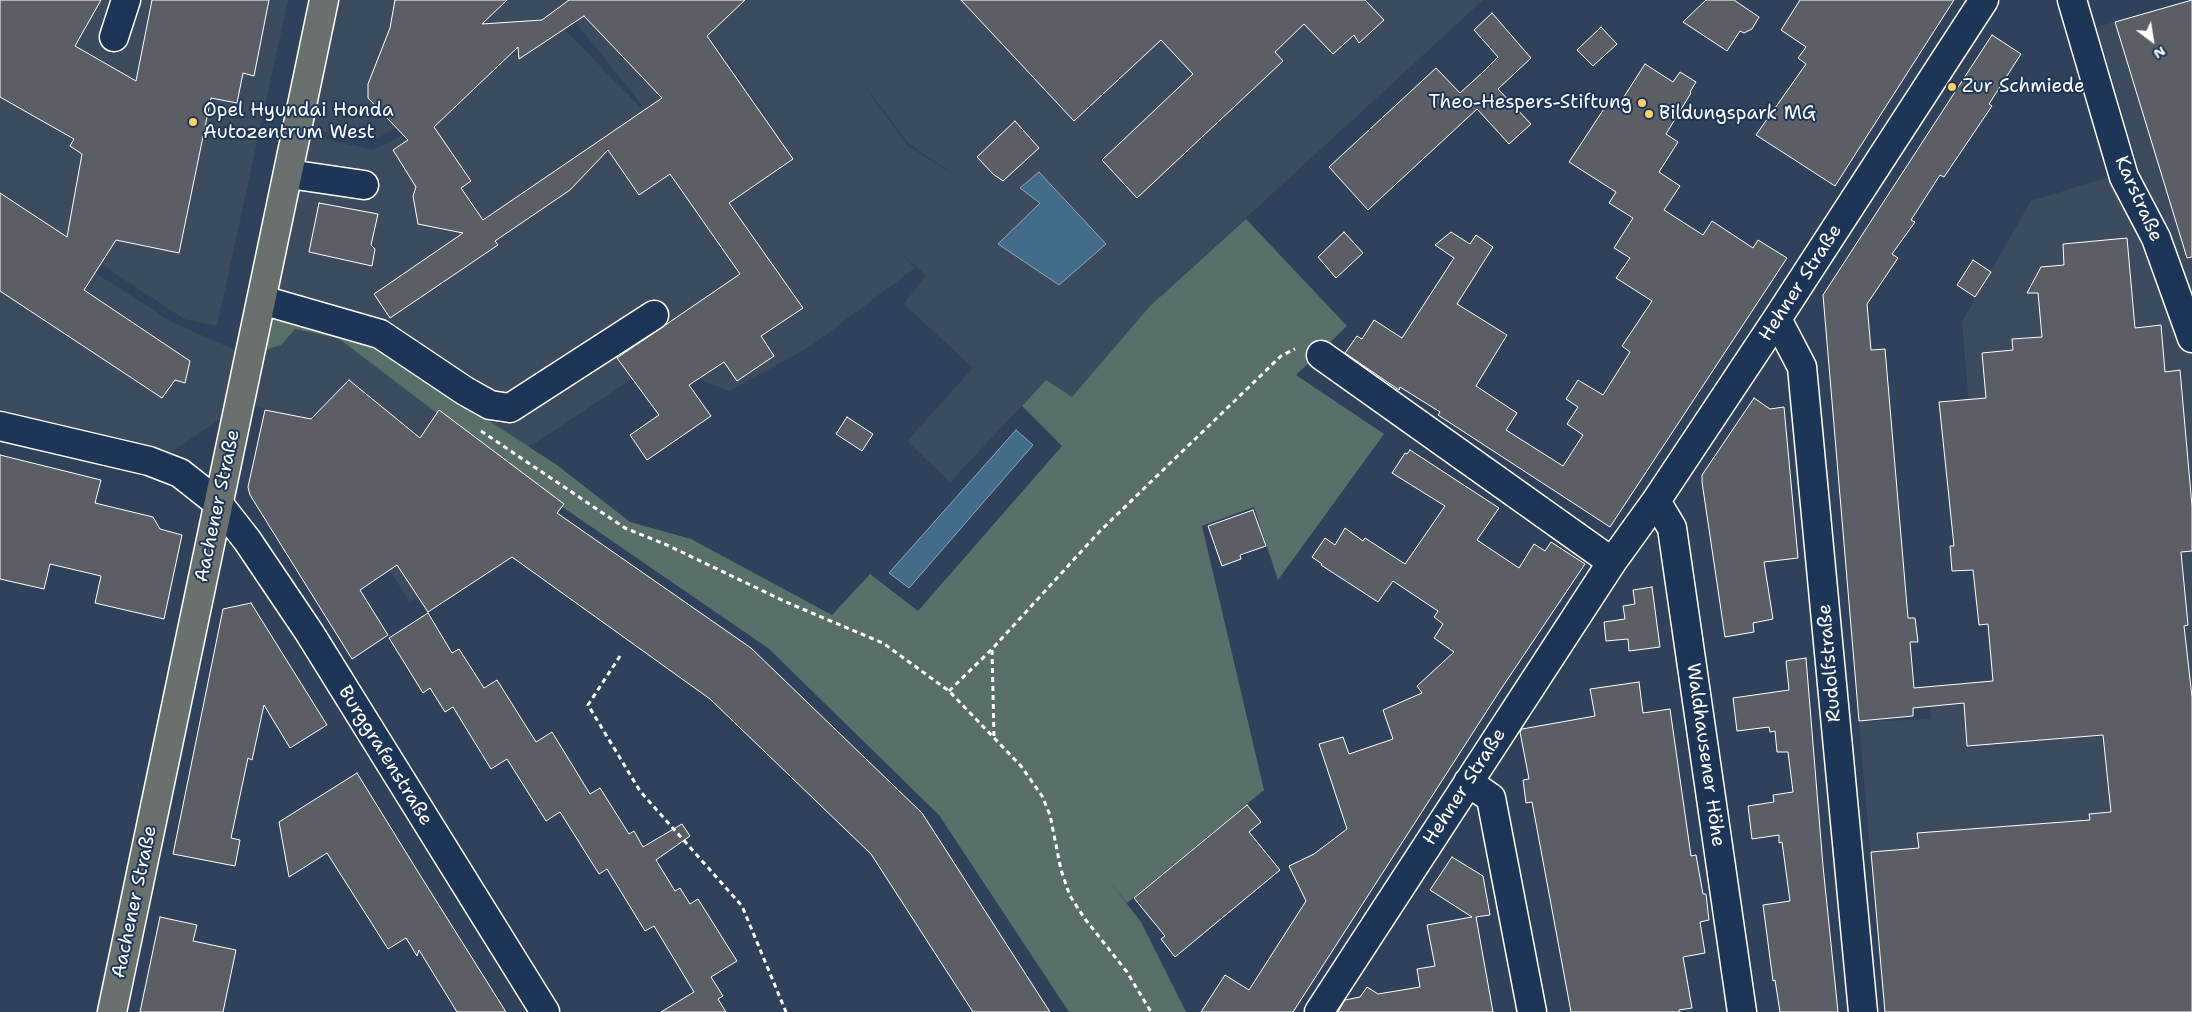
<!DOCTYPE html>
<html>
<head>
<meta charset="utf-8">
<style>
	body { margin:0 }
	#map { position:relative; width:2192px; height:1012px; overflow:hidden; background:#30425b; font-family:"Shantell Sans",sans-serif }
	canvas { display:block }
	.north { position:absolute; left:2127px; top:15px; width:50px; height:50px; -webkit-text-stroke:4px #1d3557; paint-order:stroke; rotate:149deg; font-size:14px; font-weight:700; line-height:20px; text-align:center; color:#fff }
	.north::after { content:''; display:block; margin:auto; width:18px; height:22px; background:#fff; clip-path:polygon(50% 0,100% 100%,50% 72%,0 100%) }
</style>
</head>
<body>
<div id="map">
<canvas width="2192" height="1012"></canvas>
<div class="north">N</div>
</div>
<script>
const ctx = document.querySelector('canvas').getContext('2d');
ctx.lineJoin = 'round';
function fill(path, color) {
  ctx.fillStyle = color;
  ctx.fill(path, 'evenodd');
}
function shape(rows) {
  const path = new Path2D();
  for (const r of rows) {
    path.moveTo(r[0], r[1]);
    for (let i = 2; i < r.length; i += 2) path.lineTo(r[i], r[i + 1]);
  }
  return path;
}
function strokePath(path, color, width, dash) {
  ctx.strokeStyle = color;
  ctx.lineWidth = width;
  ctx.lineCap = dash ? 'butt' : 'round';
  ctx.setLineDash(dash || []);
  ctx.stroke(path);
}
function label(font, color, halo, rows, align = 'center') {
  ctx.font = font + ' "Shantell Sans",sans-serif';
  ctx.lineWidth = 4;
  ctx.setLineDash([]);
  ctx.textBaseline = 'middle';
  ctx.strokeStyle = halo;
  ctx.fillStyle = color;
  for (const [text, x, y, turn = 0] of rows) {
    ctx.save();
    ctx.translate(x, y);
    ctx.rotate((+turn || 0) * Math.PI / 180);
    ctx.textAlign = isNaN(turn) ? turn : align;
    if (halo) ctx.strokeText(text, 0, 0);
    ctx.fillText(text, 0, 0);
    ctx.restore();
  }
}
fill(shape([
	[0,0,288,0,217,326,184,319,0,197],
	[340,0,1483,0,1150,306,1072,397,1045,381,950,482,907,441,973,368,904,304,926,275,899,252,915,268,812,345,730,391,656,363,514,457,514,538,410,602,339,492,280,414,245,402,164,457,0,410,0,212,172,322,250,357,308,135,373,150,423,125,475,75,502,62,559,24,640,107,642,105,565,9,417,116,376,139,313,130],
	[720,50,767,117,766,117,720,53,664,90],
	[851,68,908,143,957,177,908,146],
	[2192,0,2192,1012,1884,1012,1859,722,1931,719,1928,687,1992,680,1962,322,2031,201,2109,177,2146,194,2097,27]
]), '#3d4b5e');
fill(shape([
	[1246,219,1347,326,1296,375,1384,434,1278,580,1254,507,1202,526,1264,790,1127,903,1107,878,1141,922,1186,1012,1069,1012,939,815,768,648,545,495,338,338,295,329,281,345,259,352,266,309,343,326,557,465,630,522,691,539,832,615,870,574,918,611,1062,446,1022,406,1046,380,1072,397,1150,306]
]), '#5a6f6a');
const water = shape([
	[1039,172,1106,244,1059,285,998,244,1040,203,1020,188,1039,172],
	[1016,430,1033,445,909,588,889,573,1016,430]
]);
fill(water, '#436c8b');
strokePath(water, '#8ea7b9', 1);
const building = shape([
	[0,0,101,0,75,46,136,81,152,0,269,0,254,76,243,73,237,103,211,98,179,253,116,240,84,290,190,361,185,383,175,380,162,398,0,291,0,193,67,237,82,154,70,146,74,139,0,97,0,0],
	[395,0,507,0,482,24,542,20,569,0,745,0,707,36,793,159,729,203,803,308,761,336,774,356,737,381,724,362,689,385,711,416,647,460,630,435,659,415,617,358,740,274,670,174,639,195,608,150,570,190,495,241,498,245,390,318,374,294,463,233,418,224,413,196,416,187,393,150,408,140,368,98,368,84,390,28,395,0],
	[584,16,662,98,483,220,461,188,471,181,434,127,518,47,519,59,584,16],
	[961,0,1365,0,1384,20,1359,43,1354,35,1333,54,1304,24,1275,52,1283,61,1137,198,1102,160,1193,74,1161,40,1074,121,961,0],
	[1706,0,1734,0,1759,17,1752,29,1744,33,1740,31,1727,51,1683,22,1706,0],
	[1800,0,1954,0,1835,186,1756,135,1806,64,1798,58,1806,47,1781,30,1800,0],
	[2192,0,2192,257,2187,258,2115,22,2192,0],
	[1492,13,1531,58,1498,89,1531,124,1509,144,1477,109,1368,210,1329,167,1436,68,1460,93,1483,72,1498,57,1474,30,1492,13],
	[1601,27,1617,44,1593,66,1577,50,1601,27],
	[1992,35,2021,54,1989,104,1992,106,1944,177,1940,175,1911,220,1915,222,1892,254,1898,258,1867,304,1871,350,1885,349,1908,618,1915,618,1918,642,1910,642,1914,688,1993,681,1988,624,1979,625,1973,570,1952,571,1950,546,1954,546,1939,402,1986,398,1982,353,2013,350,2012,339,2042,337,2038,293,2027,293,2041,267,2064,265,2063,244,2127,238,2135,328,2161,325,2165,372,2180,370,2192,506,2192,551,2181,552,2188,625,2184,626,2192,697,2192,1012,1885,1012,1871,852,1919,848,1917,833,2090,820,2089,814,2111,812,2103,735,1967,746,1964,703,1913,708,1913,716,1859,721,1823,295,1992,35],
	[1645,64,1673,82,1680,72,1696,82,1690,92,1691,93,1666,134,1678,142,1659,172,1680,186,1664,210,1703,235,1712,221,1753,248,1758,240,1787,258,1610,527,1438,415,1440,412,1400,387,1399,390,1345,353,1357,336,1362,339,1374,320,1402,338,1454,258,1435,245,1451,232,1470,244,1476,235,1493,247,1457,304,1507,335,1476,386,1517,413,1506,430,1563,466,1583,435,1567,424,1578,407,1566,399,1578,380,1603,395,1630,352,1622,346,1652,301,1616,278,1630,258,1614,248,1633,218,1609,203,1616,192,1569,162,1611,98,1620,103,1645,64],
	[1015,121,1039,148,1003,181,993,174,977,157,1015,121],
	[319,203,378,214,371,245,375,249,372,266,309,252,319,203],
	[1344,232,1363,253,1336,278,1318,257,1344,232],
	[1973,260,1991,272,1975,297,1957,285,1973,260],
	[349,380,420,438,439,410,564,504,557,513,751,648,922,813,1050,1012,973,1012,871,854,710,699,512,557,428,612,397,565,360,590,388,635,352,659,250,495,248,487,265,410,311,419,349,380],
	[1754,398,1770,409,1784,407,1798,558,1764,562,1773,619,1753,623,1754,632,1725,637,1702,482,1702,475,1754,398],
	[847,417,873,434,862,451,836,434,847,417],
	[1410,450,1499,508,1477,540,1519,568,1534,544,1545,551,1551,542,1585,564,1501,689,1293,1012,1201,1012,1225,975,1249,990,1306,901,1289,866,1314,854,1347,829,1319,744,1343,737,1349,754,1393,739,1383,710,1422,693,1417,686,1454,652,1434,638,1443,624,1434,617,1438,611,1393,581,1378,602,1321,565,1322,564,1312,557,1325,538,1335,545,1345,528,1363,541,1365,538,1405,564,1445,506,1392,473,1405,453,1407,454,1410,450],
	[0,455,101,480,95,503,153,517,160,529,182,535,164,619,95,603,101,576,50,564,44,589,0,579,0,455],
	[1253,510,1266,546,1240,555,1241,559,1222,566,1208,526,1253,510],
	[1652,587,1660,647,1629,651,1628,639,1606,641,1604,622,1625,619,1623,606,1635,604,1633,590,1652,587],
	[251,603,327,725,290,748,264,705,252,760,248,758,231,838,240,840,235,866,173,854,223,609,251,603],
	[428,613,452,653,459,649,484,688,497,680,536,742,552,732,590,794,600,788,629,834,634,831,643,847,682,824,690,836,656,860,675,891,680,888,690,904,698,899,737,961,711,977,723,996,718,999,726,1012,661,1012,694,992,654,926,645,931,607,869,599,874,560,812,546,821,507,759,491,769,453,707,445,712,430,688,423,693,389,638,428,613],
	[1806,658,1823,866,1838,1012,1780,1012,1775,980,1773,981,1763,905,1790,901,1782,842,1779,843,1779,835,1752,839,1748,806,1774,802,1773,795,1793,792,1788,752,1777,752,1775,731,1770,732,1769,727,1737,731,1733,698,1789,690,1786,661,1806,658],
	[1639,682,1643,713,1670,709,1691,856,1696,855,1703,894,1706,894,1709,920,1700,922,1705,953,1683,957,1692,1008,1679,1010,1679,1012,1571,1012,1532,802,1526,803,1523,780,1529,779,1520,732,1522,729,1595,716,1590,689,1639,682],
	[357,773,420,875,506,1012,457,1012,419,950,417,956,406,938,388,949,327,853,289,877,279,822,357,773],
	[1247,805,1261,822,1249,832,1280,870,1175,957,1161,939,1165,936,1134,898,1247,805],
	[1452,857,1483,876,1490,915,1476,917,1493,1012,1338,1012,1345,1000,1360,997,1367,987,1378,994,1420,987,1417,969,1435,966,1427,925,1472,917,1430,890,1452,857],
	[160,917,197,925,193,941,236,950,223,1012,140,1012,160,917]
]);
fill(building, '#5b5f65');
strokePath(building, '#fff', 1);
const minor = shape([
	[2072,0,2124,177,2156,238,2192,338],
	[114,37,126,0],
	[289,174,364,185],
	[262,300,380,334,465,391,490,405,510,408,654,315],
	[1777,319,1802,367,1863,1012],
	[1321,355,1612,562],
	[0,426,149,461,180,473,218,503,247,540,309,632,545,1012],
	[1656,501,1672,528,1742,1012],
	[1468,782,1491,798,1532,1012],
	[1319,1012,1612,562,1656,501,1777,319,1984,0]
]);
const major = shape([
	[112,1012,324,0]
]);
strokePath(minor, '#fff', 31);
strokePath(major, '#fff', 31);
strokePath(shape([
	[481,431,625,528,667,545,786,602,883,643,949,691,1021,766,1042,796,1050,815,1061,870,1070,896,1085,919,1127,972,1151,1012],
	[992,650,994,736],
	[620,656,588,705,640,791,742,906,786,1012],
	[949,691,992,649,1100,531,1281,356,1295,349]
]), '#fff', 3, [5, 4]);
strokePath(minor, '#1d3557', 28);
strokePath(major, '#6a706d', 28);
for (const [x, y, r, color] of [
	[1952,87,5,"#ffd166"],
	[1642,103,5,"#ffd166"],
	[1649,114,5,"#ffd166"],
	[193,122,5,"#ffd166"]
]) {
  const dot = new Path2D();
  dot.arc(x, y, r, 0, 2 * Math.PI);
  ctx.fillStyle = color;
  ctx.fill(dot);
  strokePath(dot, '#1d3557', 2);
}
label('19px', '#fff', '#1d3557', [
	["Zur Schmiede",1962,87],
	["Theo-Hespers-Stiftung",1632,103,"right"],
	["Opel Hyundai Honda",203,111],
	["Autozentrum West",203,133],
	["Bildungspark MG",1659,114]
], 'left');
label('19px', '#fff', '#1d3557', [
	["Karstraße",2138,199,66],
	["Hehner Straße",1801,283,-57],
	["Aachener Straße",218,506,-78],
	["Rudolfstraße",1830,663,-95],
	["Waldhausener Höhe",1705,755,82],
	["Burggrafenstraße",385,756,58],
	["Hehner Straße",1465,787,-57],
	["Aachener Straße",135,902,-78]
]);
</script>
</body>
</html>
